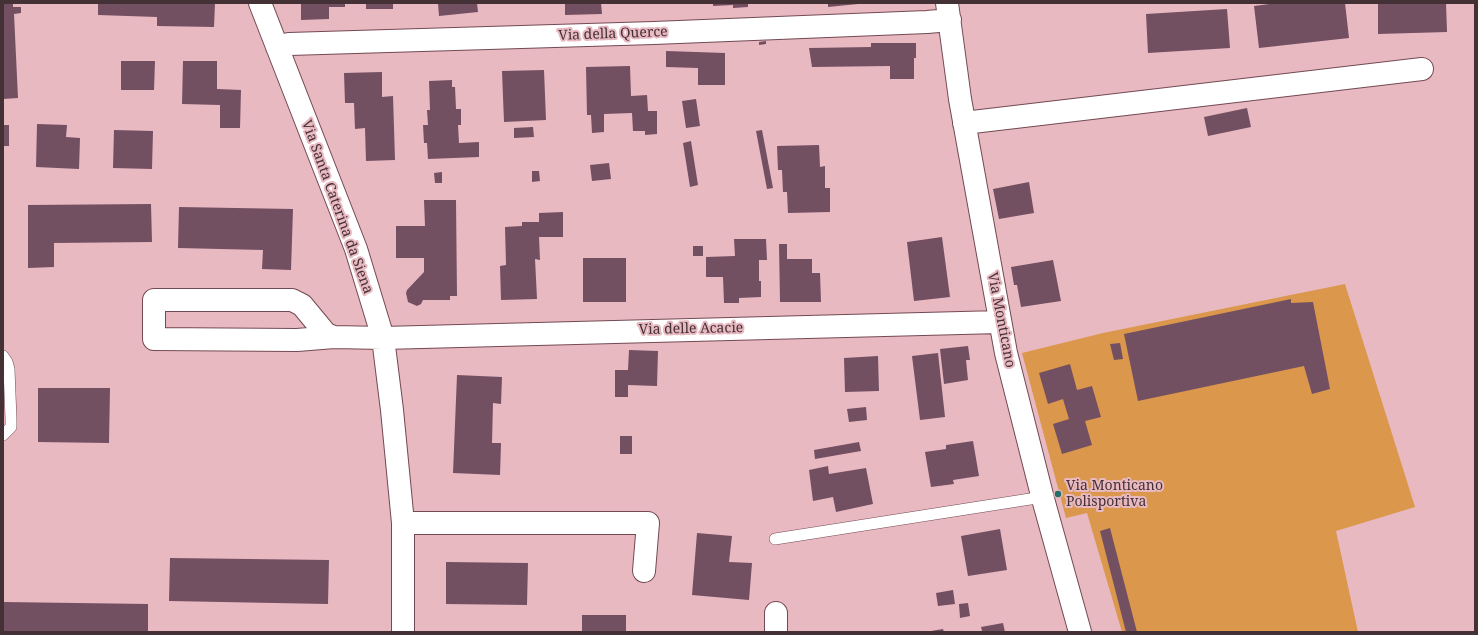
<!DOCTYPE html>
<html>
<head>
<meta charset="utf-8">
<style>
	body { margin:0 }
	#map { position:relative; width:1478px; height:635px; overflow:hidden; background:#e8b9c1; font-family:"Noto Serif",serif }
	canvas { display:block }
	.frame { position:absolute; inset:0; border:4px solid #443135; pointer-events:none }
</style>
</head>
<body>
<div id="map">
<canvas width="1478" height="635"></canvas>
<div class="frame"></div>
</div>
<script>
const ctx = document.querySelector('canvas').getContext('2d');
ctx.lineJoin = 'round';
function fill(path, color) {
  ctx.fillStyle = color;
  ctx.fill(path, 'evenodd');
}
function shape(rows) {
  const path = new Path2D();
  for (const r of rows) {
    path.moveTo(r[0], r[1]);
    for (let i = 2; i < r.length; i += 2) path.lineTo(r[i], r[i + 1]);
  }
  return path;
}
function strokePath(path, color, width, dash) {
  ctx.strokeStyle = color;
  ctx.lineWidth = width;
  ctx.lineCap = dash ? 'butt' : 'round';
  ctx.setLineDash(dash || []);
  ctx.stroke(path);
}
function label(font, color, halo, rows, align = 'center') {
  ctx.font = font + ' "Noto Serif",serif';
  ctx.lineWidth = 4;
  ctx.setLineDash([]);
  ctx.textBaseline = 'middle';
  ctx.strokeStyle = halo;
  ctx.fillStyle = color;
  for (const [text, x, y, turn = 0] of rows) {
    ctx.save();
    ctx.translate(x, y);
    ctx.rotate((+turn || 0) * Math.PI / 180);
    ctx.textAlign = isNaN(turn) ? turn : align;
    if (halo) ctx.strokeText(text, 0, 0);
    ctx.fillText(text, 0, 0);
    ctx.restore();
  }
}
fill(shape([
	[1345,284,1415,507,1336,531,1358,632,1122,632,1087,513,1066,518,1022,353,1103,333]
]), '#db974c');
fill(shape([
	[98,3,215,3,214,27,157,26,157,17,98,15],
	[301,3,345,3,345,7,329,7,329,19,301,20],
	[366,3,393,3,393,9,366,9],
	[438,3,477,3,478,12,439,16],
	[565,3,601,3,602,14,565,15],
	[713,3,748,3,748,7,733,8,733,5,713,6],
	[828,3,858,3,858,4,828,7],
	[1277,3,1345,3,1349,38,1259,48,1254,6],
	[1378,3,1446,3,1447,32,1378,34],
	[3,4,13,4,13,7,21,7,21,13,14,14,18,98,3,99],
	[1227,9,1230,48,1148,53,1146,14],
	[766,41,766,44,759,45,759,42],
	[871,43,916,43,916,58,914,58,914,79,890,79,890,66,812,67,809,48,871,47],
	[666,51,725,53,725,85,698,85,698,68,666,67],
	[121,61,155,61,154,90,121,90],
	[183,61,217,61,217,89,241,90,240,128,220,128,220,105,182,104],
	[630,66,631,96,647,95,648,111,657,111,657,134,645,135,645,131,633,131,632,113,604,114,604,132,592,133,591,115,587,115,586,67],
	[544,70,546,120,504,122,502,71],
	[382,72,382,97,393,96,395,160,366,161,365,128,355,129,354,103,345,103,344,73],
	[452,80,452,87,455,87,456,109,461,109,461,125,458,125,459,143,479,142,479,157,428,159,427,143,424,143,423,125,428,125,427,110,430,110,429,81],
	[696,99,700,126,686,128,682,101],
	[1247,108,1251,127,1208,136,1204,117],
	[37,124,67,125,66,137,80,138,79,169,36,167],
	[3,125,9,125,9,146,3,146],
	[533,127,534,137,514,138,514,128],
	[114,130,153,131,152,169,113,168],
	[762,130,773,188,767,189,756,131],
	[691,141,698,185,690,187,683,143],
	[819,145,820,167,825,166,825,188,830,188,830,212,788,213,787,192,783,192,782,170,778,170,777,146],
	[609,163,611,179,592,181,590,165],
	[532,171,539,171,540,181,532,182],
	[442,172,442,183,435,183,434,173],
	[1029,182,1034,213,999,219,993,189],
	[424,200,456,200,457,296,450,296,450,300,423,300,421,304,417,306,408,302,406,293,407,290,424,272,424,258,396,258,396,226,425,226],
	[151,204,152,242,54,243,54,267,28,268,28,205],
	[179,207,293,209,291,270,262,269,263,250,178,248],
	[563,212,563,237,539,237,540,260,535,259,537,299,501,300,500,266,506,265,505,227,522,226,522,222,539,222,539,213],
	[942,237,950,297,914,301,907,242],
	[734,239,766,239,767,260,759,260,759,281,761,281,761,297,739,298,739,303,724,303,723,277,706,277,706,257,735,256],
	[779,244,787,244,787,259,812,259,812,273,820,273,821,302,780,302],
	[693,246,703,246,703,256,693,256],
	[583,258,626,258,626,302,583,302],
	[1053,260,1061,301,1021,307,1017,285,1014,285,1011,267],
	[1291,299,1291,303,1313,302,1330,389,1312,394,1304,366,1138,401,1124,334],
	[1120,343,1123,359,1114,360,1110,344],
	[968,346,970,360,966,360,968,380,944,384,940,349],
	[629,350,658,351,657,386,628,385,628,397,615,397,615,370,628,370],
	[938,353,945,417,920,420,912,356],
	[878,356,879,391,845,392,844,358],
	[1070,364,1077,390,1092,386,1101,417,1085,421,1092,445,1062,454,1053,424,1069,419,1063,399,1048,404,1039,373],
	[457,375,502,377,501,404,493,403,492,443,501,443,500,475,453,473],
	[38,388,110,388,109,443,38,442],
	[866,407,867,420,849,422,847,409],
	[620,436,632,436,632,454,620,454],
	[973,441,979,476,953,480,954,484,931,487,925,452,946,449,946,445],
	[859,442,861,451,815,459,814,450],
	[828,466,829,474,866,468,873,504,836,512,833,497,813,501,809,470],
	[1110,528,1137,632,1126,632,1100,531],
	[1000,529,1007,570,968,576,961,536],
	[697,533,732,536,729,562,752,563,749,600,692,595],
	[170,558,329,560,328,604,169,601],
	[446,562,528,563,527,605,446,604],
	[953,590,955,604,938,606,936,593],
	[3,602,148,604,148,632,3,632],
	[968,603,970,616,960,618,959,604],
	[582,615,626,615,626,632,582,632],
	[1003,623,1005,632,978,632,982,631,981,627],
	[943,629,944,632,931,632,931,631]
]), '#734f62');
const lane = shape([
	[3,356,7,362,9,369,11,419,11,427,3,435],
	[775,539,1043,497]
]);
const street = shape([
	[260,3,356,249,383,338,392,410,403,523,403,632],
	[947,3,960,99,1006,353,1043,499,1080,632],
	[277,47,289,44,654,33,927,22,950,20],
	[964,123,1422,69],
	[334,337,326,334,302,305,292,300,154,300,154,339,297,340,334,337,383,338,1000,322],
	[403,523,648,523,644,571],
	[776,632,776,613]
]);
strokePath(lane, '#734a53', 12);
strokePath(street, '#734a53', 24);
strokePath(lane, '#fff', 11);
strokePath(street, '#fff', 22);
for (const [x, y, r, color] of [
	[1058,494,4,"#266f68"]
]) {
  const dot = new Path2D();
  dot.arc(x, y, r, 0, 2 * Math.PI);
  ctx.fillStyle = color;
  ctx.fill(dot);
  strokePath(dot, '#e8b9c1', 1.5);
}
label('14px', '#443135', '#e8b9c1', [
	["Via della Querce",613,34,-2],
	["Via Santa Caterina da Siena",337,207,70],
	["Via Monticano",1001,320,79],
	["Via delle Acacie",691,329,-1]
]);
label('14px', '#443135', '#e8b9c1', [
	["Via Monticano",1066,486],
	["Polisportiva",1066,502]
], 'left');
</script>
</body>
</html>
